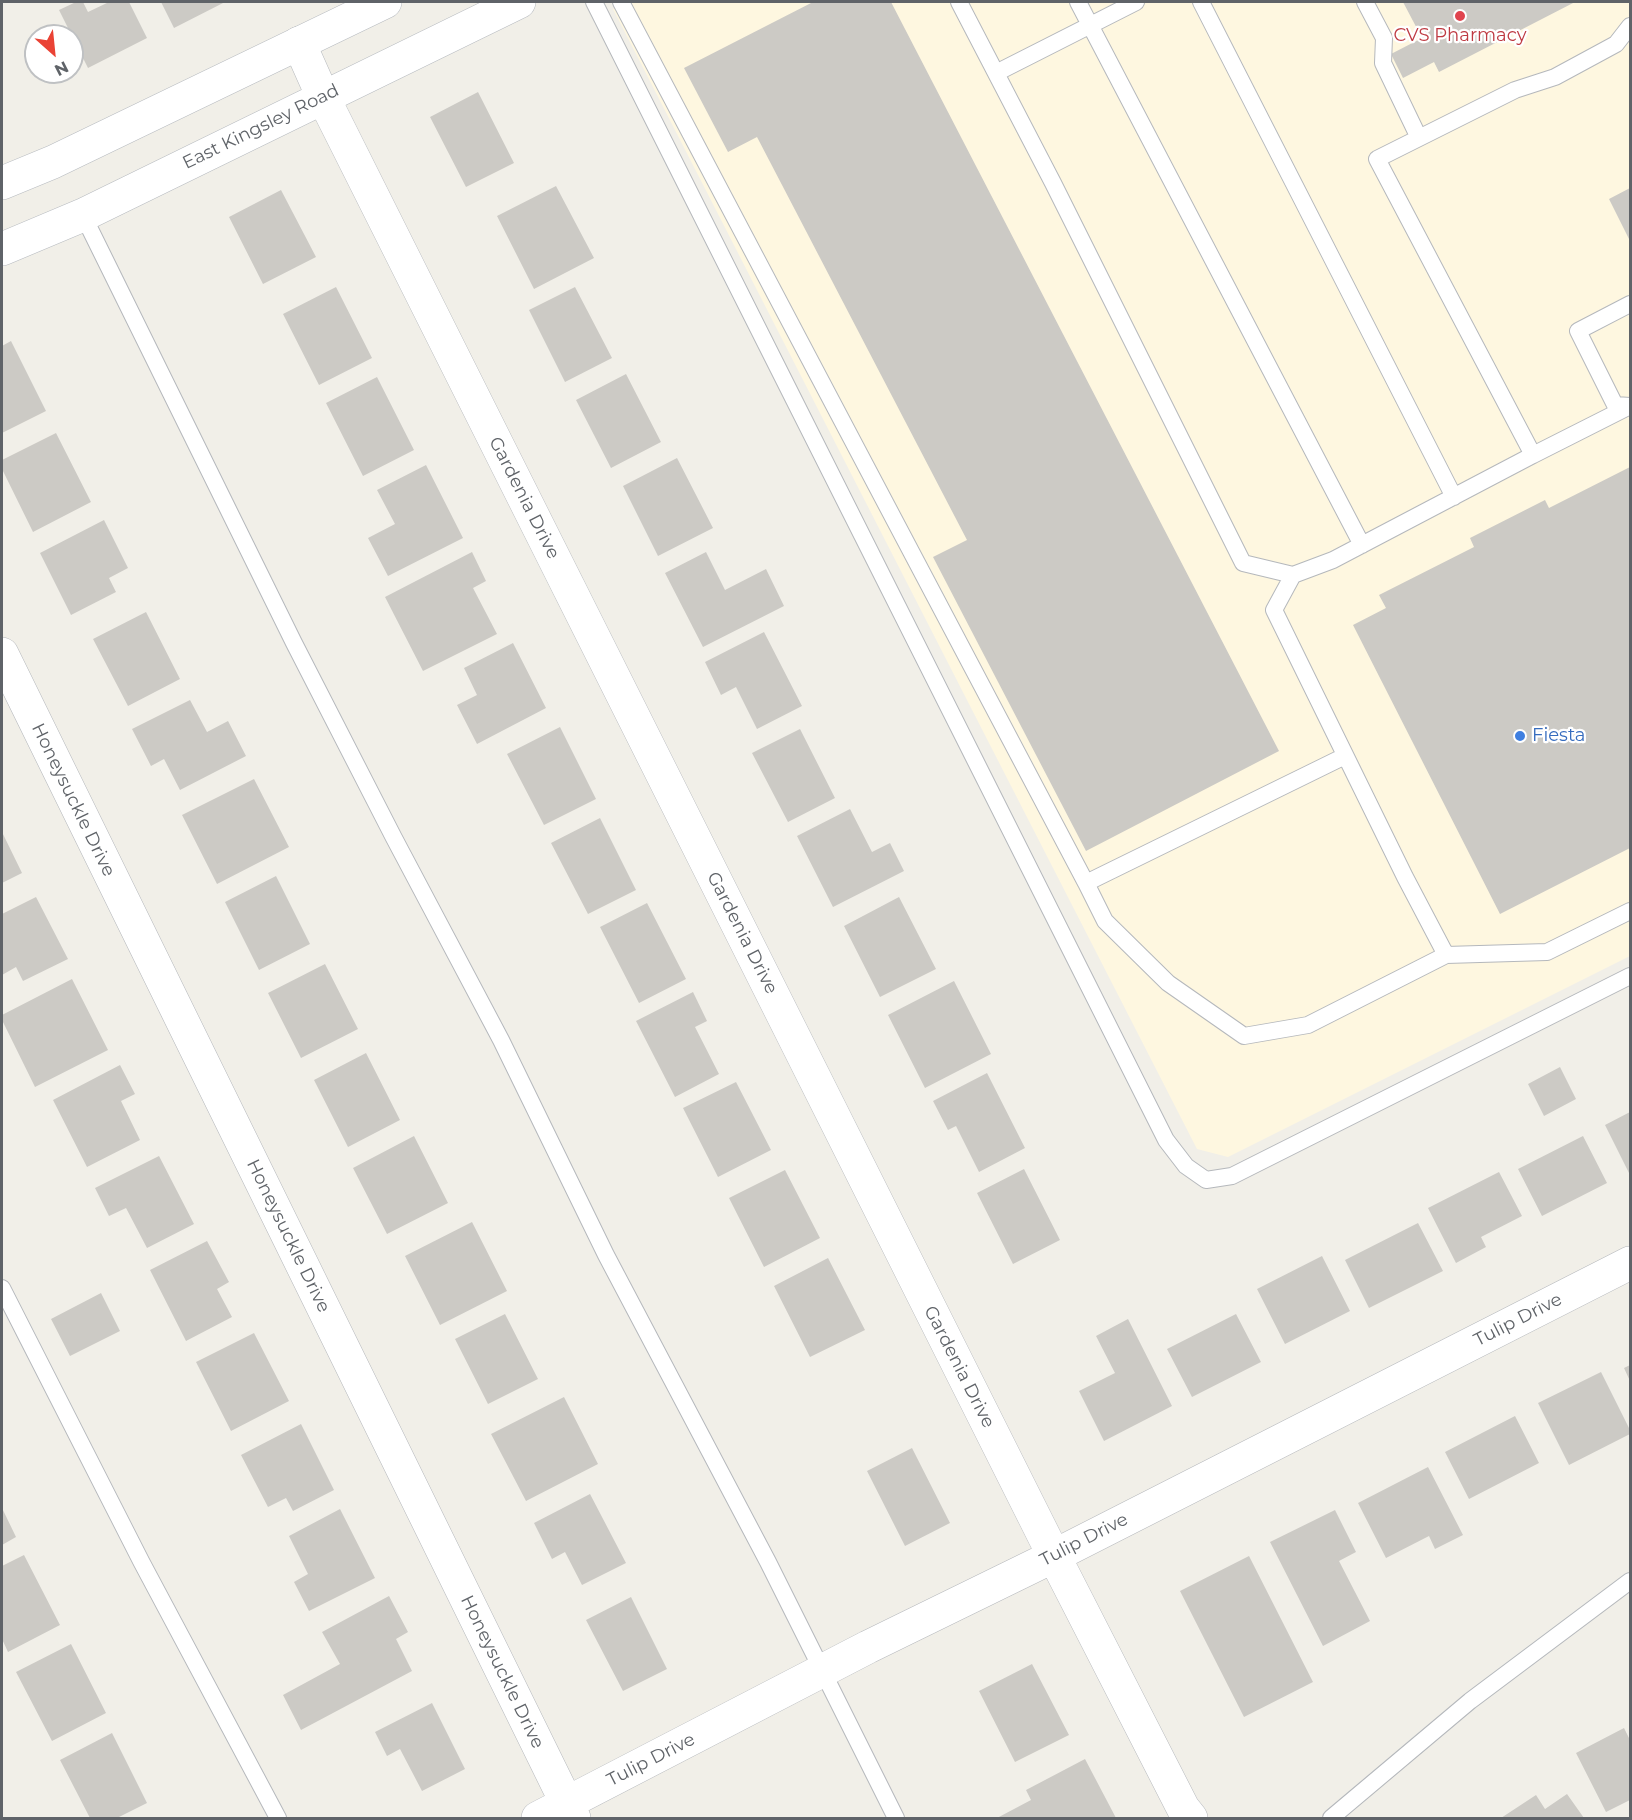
<!DOCTYPE html>
<html>
<head>
<meta charset="utf-8">
<style>
	body { margin:0 }
	#map { position:relative; width:1632px; height:1820px; overflow:hidden; background:#f1efe8; font-family:Montserrat,sans-serif }
	canvas { display:block }
	.frame { position:absolute; inset:0; border:3px solid #5f6368; pointer-events:none }
	.north { position:absolute; left:24px; top:24px; width:60px; height:60px; box-sizing:border-box; background:#fff; border:2px solid #bfc1c3; border-radius:50%; rotate:153deg; font-size:16px; font-weight:700; line-height:24px; text-align:center; color:#5f6368 }
	.north::after { content:''; display:block; margin:auto; width:21px; height:27px; background:#ea4335; clip-path:polygon(50% 0,100% 100%,50% 72%,0 100%) }
</style>
</head>
<body>
<div id="map">
<canvas width="1632" height="1820"></canvas>
<div class="frame"></div>
<div class="north">N</div>
</div>
<script>
const ctx = document.querySelector('canvas').getContext('2d');
ctx.lineJoin = 'round';
function fill(path, color) {
  ctx.fillStyle = color;
  ctx.fill(path, 'evenodd');
}
function shape(rows) {
  const path = new Path2D();
  for (const r of rows) {
    path.moveTo(r[0], r[1]);
    for (let i = 2; i < r.length; i += 2) path.lineTo(r[i], r[i + 1]);
  }
  return path;
}
function strokePath(path, color, width, dash) {
  ctx.strokeStyle = color;
  ctx.lineWidth = width;
  ctx.lineCap = dash ? 'butt' : 'round';
  ctx.setLineDash(dash || []);
  ctx.stroke(path);
}
function label(font, color, halo, rows, align = 'center') {
  ctx.font = font + ' Montserrat,sans-serif';
  ctx.lineWidth = 4.5;
  ctx.setLineDash([]);
  ctx.textBaseline = 'middle';
  ctx.strokeStyle = halo;
  ctx.fillStyle = color;
  for (const [text, x, y, turn = 0] of rows) {
    ctx.save();
    ctx.translate(x, y);
    ctx.rotate((+turn || 0) * Math.PI / 180);
    ctx.textAlign = isNaN(turn) ? turn : align;
    if (halo) ctx.strokeText(text, 0, 0);
    ctx.fillText(text, 0, 0);
    ctx.restore();
  }
}
fill(shape([
	[628,2,1630,2,1630,956,1228,1157,1197,1149,613,9]
]), '#fef7e0');
fill(shape([
	[76,2,83,2,88,12,109,2,129,2,147,38,88,68,59,10],
	[161,2,225,2,174,28],
	[813,2,891,2,1279,751,1086,851,933,557,967,540,757,137,728,152,684,68],
	[1403,2,1575,2,1439,72,1434,62,1403,78,1391,54,1422,38],
	[478,92,514,163,466,187,430,117],
	[556,186,594,258,534,289,497,216],
	[1630,188,1630,241,1609,199],
	[281,190,316,257,263,284,229,217],
	[336,287,372,358,319,385,283,314],
	[575,287,612,358,565,382,529,310],
	[11,341,46,411,2,433,2,346],
	[626,374,661,442,611,468,576,400],
	[377,377,414,450,363,476,326,403],
	[56,433,91,502,33,532,2,469,2,460],
	[677,458,713,528,658,556,623,486],
	[426,465,463,538,388,576,368,538,395,524,377,490],
	[1630,467,1630,848,1500,914,1353,625,1386,608,1379,595,1474,547,1470,538,1545,500,1549,508],
	[104,520,128,568,109,578,116,592,71,615,40,553],
	[472,552,486,581,473,588,497,634,423,671,385,597],
	[706,552,725,590,766,569,784,606,703,647,665,573],
	[146,612,180,679,128,706,93,639],
	[764,632,802,706,757,729,736,687,721,695,705,662],
	[513,643,546,708,477,744,457,705,477,695,464,668],
	[190,700,207,732,228,721,246,756,180,790,164,759,151,766,132,729],
	[560,727,596,799,544,825,507,754],
	[800,729,835,798,788,822,752,753],
	[254,779,289,847,217,884,182,815],
	[850,809,872,852,890,843,904,871,833,907,797,836],
	[600,818,636,890,588,914,551,843],
	[2,832,22,873,2,883],
	[276,876,310,944,259,970,225,902],
	[36,897,68,959,23,981,16,967,2,975,2,914],
	[899,897,936,969,880,997,844,926],
	[647,903,686,979,639,1003,600,927],
	[325,964,358,1029,301,1058,268,993],
	[72,979,108,1050,35,1087,2,1020,2,1015],
	[954,981,991,1054,925,1088,888,1015],
	[693,992,707,1021,695,1027,719,1074,675,1097,636,1021],
	[366,1053,400,1120,348,1147,314,1080],
	[120,1065,135,1094,121,1101,140,1140,87,1167,53,1100],
	[1560,1067,1576,1099,1544,1116,1528,1084],
	[987,1073,1025,1148,979,1172,956,1126,948,1130,933,1101],
	[736,1082,771,1150,718,1177,683,1108],
	[1630,1112,1630,1175,1605,1125],
	[414,1136,448,1203,387,1234,353,1168],
	[1583,1136,1607,1183,1542,1216,1518,1169],
	[159,1156,194,1224,147,1248,126,1208,109,1216,95,1188],
	[1024,1169,1060,1240,1013,1264,977,1193],
	[785,1170,820,1238,764,1267,729,1198],
	[1499,1172,1522,1216,1481,1237,1486,1247,1456,1263,1428,1208],
	[472,1222,507,1291,440,1325,405,1256],
	[1418,1223,1443,1271,1369,1308,1345,1260],
	[207,1241,229,1282,217,1289,232,1317,186,1341,150,1270],
	[1322,1256,1350,1311,1285,1344,1257,1289],
	[828,1258,865,1330,810,1357,774,1286],
	[101,1293,120,1331,70,1356,51,1319],
	[505,1314,538,1379,488,1404,455,1339],
	[1236,1314,1261,1362,1192,1397,1167,1349],
	[1128,1319,1172,1406,1104,1441,1079,1391,1115,1373,1096,1336],
	[254,1333,289,1401,231,1431,196,1362],
	[1630,1365,1630,1381,1624,1368],
	[1601,1372,1630,1430,1630,1434,1569,1465,1538,1403],
	[564,1397,598,1464,526,1501,491,1434],
	[1515,1416,1539,1463,1469,1499,1445,1452],
	[301,1424,334,1490,293,1511,286,1498,268,1507,241,1455],
	[912,1448,950,1523,905,1546,867,1471],
	[1428,1467,1463,1535,1435,1549,1429,1536,1386,1558,1358,1503],
	[590,1494,626,1563,582,1585,565,1552,552,1559,534,1523],
	[2,1508,16,1537,2,1545],
	[340,1509,375,1578,309,1611,294,1582,308,1574,289,1536],
	[1335,1510,1356,1552,1339,1561,1370,1621,1323,1646,1270,1542],
	[24,1555,60,1625,8,1652,2,1639,2,1566],
	[1249,1556,1313,1682,1244,1717,1180,1591],
	[389,1596,408,1632,396,1639,412,1671,301,1730,283,1695,340,1664,322,1632],
	[631,1597,667,1669,623,1691,586,1620],
	[71,1644,106,1713,52,1741,16,1672],
	[1032,1664,1069,1735,1015,1762,979,1691],
	[432,1703,465,1769,422,1791,400,1749,387,1756,375,1732],
	[1624,1728,1630,1740,1630,1800,1606,1812,1576,1753],
	[112,1733,147,1803,117,1818,90,1818,60,1760],
	[1085,1759,1116,1818,997,1818,1031,1800,1026,1790],
	[1567,1794,1584,1818,1501,1818,1536,1795,1545,1809]
]), '#cccac5');
const service = shape([
	[594,2,1166,1140,1186,1166,1206,1180,1232,1176,1630,976],
	[621,2,1086,883],
	[959,2,1053,183,1243,563,1293,575,1333,560,1533,455],
	[1078,2,1362,545],
	[1201,2,1454,497],
	[1365,2,1384,38,1383,63,1419,138],
	[996,73,1136,2],
	[83,215,294,643,394,838,501,1040,606,1255,768,1562,896,1818],
	[1630,304,1578,331,1615,405,1630,406],
	[1630,406,1533,455,1377,159,1515,90,1555,77,1616,44,1630,26],
	[1293,575,1274,610,1405,877,1446,955,1547,952,1630,911],
	[1345,756,1086,883,1105,921,1168,983,1244,1036,1308,1025,1446,955],
	[2,1288,142,1563,278,1818],
	[1331,1818,1470,1701,1630,1581]
]);
const minor = shape([
	[299,43,323,97,1054,1556,1183,1808,1191,1818],
	[2,654,574,1818],
	[538,1818,868,1647,1054,1556,1630,1263]
]);
const secondary = shape([
	[2,183,53,162,385,2],
	[2,249,83,215,519,2]
]);
strokePath(service, '#b5b8bc', 18);
strokePath(minor, '#b5b8bc', 34);
strokePath(secondary, '#b6babf', 34);
strokePath(service, '#fff', 16);
strokePath(minor, '#fff', 33);
strokePath(secondary, '#fff', 33);
for (const [x, y, r, color] of [
	[1460,16,6,"#e0444e"],
	[1520,736,6,"#3f7fe0"]
]) {
  const dot = new Path2D();
  dot.arc(x, y, r, 0, 2 * Math.PI);
  ctx.fillStyle = color;
  ctx.fill(dot);
  strokePath(dot, '#fff', 2);
}
label('18px', '#be3a42', '#fff', [
	["CVS Pharmacy",1460,36]
]);
label('18px', '#5f6368', '#fff', [
	["East Kingsley Road",261,127,-26],
	["Gardenia Drive",524,498,63],
	["Honeysuckle Drive",73,800,64],
	["Gardenia Drive",742,933,63],
	["Honeysuckle Drive",288,1236,64],
	["Tulip Drive",1518,1320,-27],
	["Gardenia Drive",959,1367,63],
	["Tulip Drive",1084,1540,-27],
	["Honeysuckle Drive",502,1672,64],
	["Tulip Drive",651,1760,-27]
]);
label('18px', '#366cbe', '#fff', [
	["Fiesta",1532,736]
], 'left');
</script>
</body>
</html>
